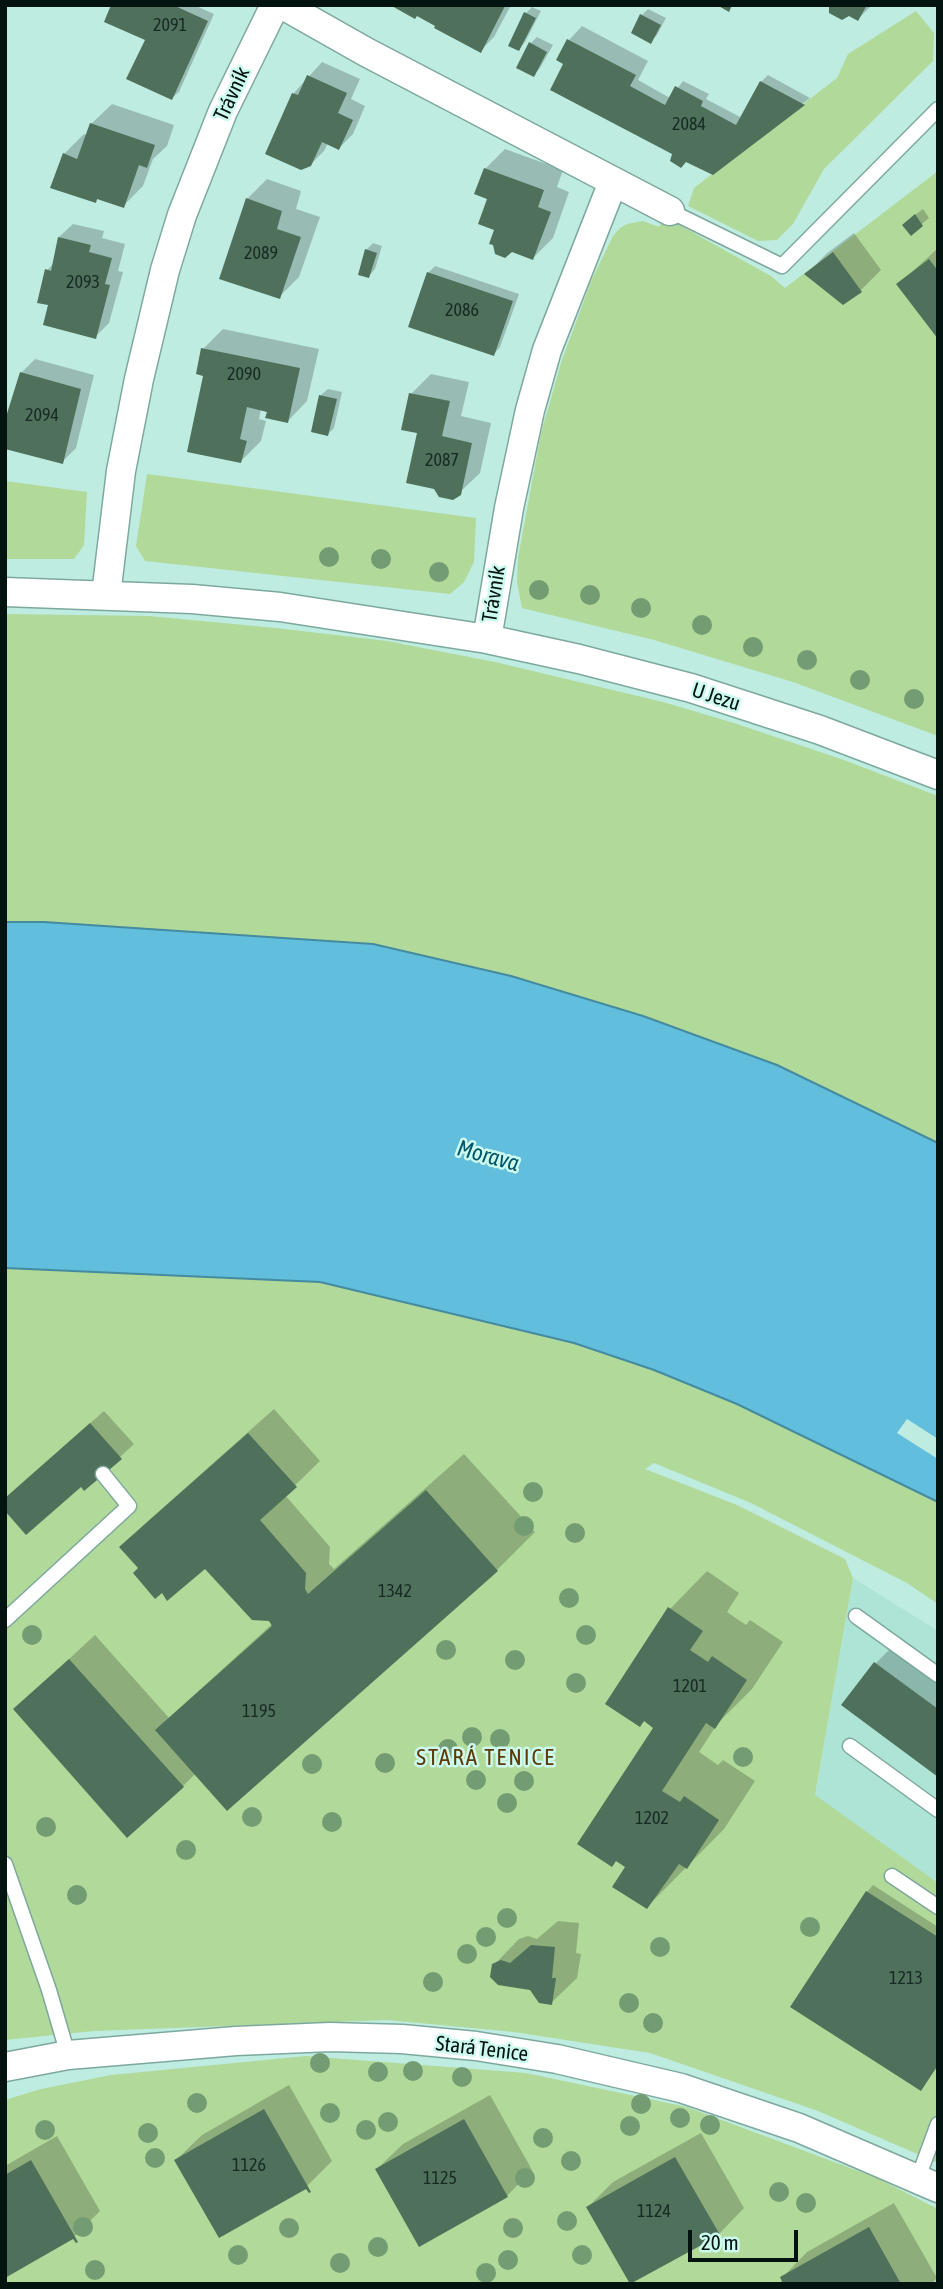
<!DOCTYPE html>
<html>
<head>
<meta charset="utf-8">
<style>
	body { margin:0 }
	#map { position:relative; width:943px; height:2289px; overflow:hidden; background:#bfece1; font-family:"Asap Condensed",sans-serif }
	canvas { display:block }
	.frame { position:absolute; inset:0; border:7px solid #031310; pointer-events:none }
	.scale { position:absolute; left:688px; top:2230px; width:110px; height:32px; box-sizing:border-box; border:4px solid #031310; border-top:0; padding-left:9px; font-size:21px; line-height:24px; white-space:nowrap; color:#031310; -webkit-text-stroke:5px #ccfaee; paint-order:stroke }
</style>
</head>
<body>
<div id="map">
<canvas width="943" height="2289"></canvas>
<div class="frame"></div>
<div class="scale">20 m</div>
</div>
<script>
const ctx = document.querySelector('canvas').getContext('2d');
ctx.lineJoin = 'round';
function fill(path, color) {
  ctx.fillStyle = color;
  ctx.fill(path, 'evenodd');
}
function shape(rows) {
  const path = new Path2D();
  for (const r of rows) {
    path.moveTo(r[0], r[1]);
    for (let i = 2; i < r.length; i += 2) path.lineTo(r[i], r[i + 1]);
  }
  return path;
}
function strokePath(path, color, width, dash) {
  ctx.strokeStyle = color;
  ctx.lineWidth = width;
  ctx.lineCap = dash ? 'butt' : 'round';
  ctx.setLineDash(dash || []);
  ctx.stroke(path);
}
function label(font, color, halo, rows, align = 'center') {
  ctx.font = font + ' "Asap Condensed",sans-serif';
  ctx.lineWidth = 5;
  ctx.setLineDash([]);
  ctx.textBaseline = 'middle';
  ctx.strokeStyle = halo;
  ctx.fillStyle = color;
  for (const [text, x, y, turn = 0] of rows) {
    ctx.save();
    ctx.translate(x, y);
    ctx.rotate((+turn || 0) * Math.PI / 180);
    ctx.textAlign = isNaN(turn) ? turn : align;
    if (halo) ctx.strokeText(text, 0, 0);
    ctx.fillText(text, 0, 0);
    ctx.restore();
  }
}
fill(shape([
	[853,1578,938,1631,938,2105,815,1796]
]), '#ade4d6');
fill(shape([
	[916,11,934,33,933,61,824,169,793,224,777,240,758,241,688,206,694,188,837,78,848,54],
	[938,171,938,736,793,682,654,640,522,608,517,582,518,558,541,433,562,360,592,279,613,236,620,228,627,224,643,221,659,227,665,217,771,276,785,288],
	[147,474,476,518,474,562,464,582,450,594,145,561,136,546],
	[5,481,87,492,84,545,74,559,5,559],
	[5,614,149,616,276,628,387,641,495,662,663,702,734,723,844,760,938,796,938,1143,777,1065,711,1040,511,976,373,944,44,922,5,922],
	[5,1268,320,1282,574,1343,654,1370,737,1404,938,1502,938,1604,907,1583,751,1503,654,1463,645,1469,737,1505,845,1559,853,1578,815,1795,938,1883,938,2163,818,2111,650,2053,514,2032,387,2020,94,2031,5,2040],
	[306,2056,526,2073,687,2107,877,2178,938,2209,938,2284,5,2284,5,2100,41,2089,111,2075]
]), '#b1d999');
const water = shape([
	[5,922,44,922,373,944,511,976,643,1016,777,1065,938,1143,938,1502,737,1404,654,1370,574,1343,320,1282,5,1268,5,922]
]);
fill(water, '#61bedd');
strokePath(water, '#458ba0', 2);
fill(shape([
	[907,1419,938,1439,938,1459,897,1433]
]), '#bfece1');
fill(shape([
	[113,5,194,5,214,14,179,92,172,98,147,39],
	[394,5,511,5,494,37,480,51,438,25],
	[831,5,872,5,858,19],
	[532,7,541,11,525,42,519,49,526,13],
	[648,9,666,18,657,35,651,41,642,15],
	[582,26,648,61,638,80,670,98,683,81,709,94,706,99,742,118,761,82,768,75,810,98,712,173,674,153,566,63,569,40],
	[537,37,553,45,540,68,534,75,531,43],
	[322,62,360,79,351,99,365,106,353,134,339,148,328,143,324,151,310,165,293,94],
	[112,104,174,125,167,146,153,159,143,186,123,206,99,198,95,201,64,154,84,134,87,135,91,124],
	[505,149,563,170,557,187,569,192,553,238,533,258,496,229,485,169],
	[267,179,301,191,296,209,320,217,299,277,279,297,247,199],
	[923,209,929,218,911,233,911,218],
	[73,224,104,231,102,238,125,244,118,271,123,272,109,323,95,337,50,304,47,270,54,263,59,237],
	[854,233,881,270,861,290,807,274,826,254],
	[373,243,382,246,375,269,369,276,366,250],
	[938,248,938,336,899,284],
	[435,266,519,294,500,347,494,354,428,273],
	[223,329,319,349,307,401,287,422,261,409,259,419,266,421,261,441,241,461,203,349],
	[35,359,94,375,76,448,62,462,21,373],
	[431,374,469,382,461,416,491,423,480,473,459,493,419,432,411,394],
	[328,389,342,392,334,428,328,434,321,395],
	[274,1409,320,1461,285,1495,330,1547,329,1564,334,1569,464,1454,535,1532,497,1570,227,1809,196,1773,183,1786,15,1709,95,1635,169,1718,272,1624,205,1566,140,1568,121,1547,147,1522],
	[104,1411,134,1444,120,1457,81,1485,15,1490],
	[707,1571,739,1593,727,1612,746,1625,750,1620,783,1642,752,1689,718,1723,699,1752,718,1765,723,1760,755,1781,724,1829,647,1907,627,1867,656,1727,645,1720,640,1725,670,1609],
	[901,1638,938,1665,938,1775,844,1705,876,1663],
	[873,1885,938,1927,938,2066,920,2089,867,1892],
	[558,1921,579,1923,576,1953,581,1954,577,1978,551,2003,494,1965,519,1939,528,1936,537,1939],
	[289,2085,332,2161,307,2186,176,2160,202,2135],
	[490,2095,532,2170,507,2196,377,2169,403,2144],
	[701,2133,744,2208,719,2234,588,2207,613,2182],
	[57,2136,100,2211,75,2236,5,2276,5,2166],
	[894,2203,937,2278,931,2284,785,2284,782,2278,807,2252]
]), '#0003');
fill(shape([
	[111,5,173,5,208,21,172,100,126,79,145,40,104,22],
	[390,5,504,5,505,6,481,53,434,28,435,26,417,16,415,19],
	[717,5,732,5,729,12],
	[829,5,867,5,858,21,849,16,842,20,829,13],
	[524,12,536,18,519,51,508,46],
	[640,14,661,25,651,44,631,33],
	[567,39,636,75,630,86,665,105,675,86,703,101,701,106,736,125,760,81,805,105,713,175,686,162,681,168,670,161,672,154,550,90,563,64,556,60],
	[529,42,547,52,534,77,516,68],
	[307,75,347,93,338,113,353,120,339,150,322,142,311,166,301,170,265,154,292,93,298,95],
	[90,123,155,145,147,168,139,165,124,208,97,199,96,203,50,188,63,153,77,159],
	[484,168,544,190,538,207,551,212,533,260,512,252,505,258,495,254,493,245,489,244,494,230,478,224,487,199,474,194],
	[246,198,282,211,277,229,301,237,280,299,219,279],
	[915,214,923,226,911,236,902,225],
	[58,237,91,245,89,252,112,258,105,284,110,285,96,339,43,325,48,305,37,303,45,269,51,271],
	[365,249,377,253,369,278,358,275],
	[833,252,862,292,843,305,804,274],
	[929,259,938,271,938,339,896,284],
	[427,272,513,301,494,356,408,327],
	[201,348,300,368,288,423,265,418,267,412,247,407,240,439,247,441,241,463,187,452,203,376,196,374],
	[20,372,81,389,63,464,5,449,5,420],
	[409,393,450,401,442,436,472,443,461,495,453,500,439,497,434,489,406,483,417,433,401,430],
	[319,395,337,399,328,436,311,432],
	[90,1423,122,1459,84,1491,81,1487,26,1535,5,1511,5,1498],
	[248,1433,297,1487,260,1520,306,1573,305,1589,308,1594,426,1490,498,1571,227,1811,155,1730,272,1626,269,1621,252,1620,205,1569,167,1601,162,1593,155,1599,133,1573,138,1568,119,1547],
	[668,1607,703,1631,690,1650,708,1662,712,1656,747,1680,715,1729,706,1723,662,1791,680,1802,684,1796,719,1820,687,1869,679,1864,647,1909,612,1887,625,1867,616,1861,612,1867,577,1844,653,1728,644,1721,640,1727,605,1704],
	[69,1659,184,1787,127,1838,13,1709],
	[874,1662,938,1709,938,1777,841,1705],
	[866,1891,938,1937,938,2065,921,2091,790,2007],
	[531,1945,555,1947,552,1978,556,1978,552,2005,539,2003,530,1990,498,1985,490,1977,492,1964,501,1960,510,1963],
	[264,2109,311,2192,309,2193,306,2189,219,2238,174,2160],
	[464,2119,508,2197,419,2247,375,2169],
	[675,2157,720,2235,630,2284,586,2207],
	[31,2160,78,2242,76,2243,73,2239,5,2278,5,2175],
	[869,2227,901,2284,783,2284,780,2277]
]), '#4f705b');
const service = shape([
	[670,211,782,266,938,109],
	[856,1616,938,1675],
	[5,1620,129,1506,103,1474],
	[850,1746,938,1810],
	[5,1864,49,1990,68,2055],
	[892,1876,938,1907],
	[918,2178,938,2124]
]);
const minor = shape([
	[283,5,366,52,670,211],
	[5,592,192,599,280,607,487,639,579,659,691,688,820,730,938,775],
	[106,595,121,471,139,379,165,270,182,215,223,111,275,5],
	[487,639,509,508,530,410,547,350,613,182],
	[5,2067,68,2055,236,2041,330,2037,402,2039,476,2046,557,2059,681,2088,799,2128,938,2188]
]);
strokePath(service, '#7da89d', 17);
strokePath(minor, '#7da89d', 31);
strokePath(service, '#fff', 14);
strokePath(minor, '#fff', 28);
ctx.fillStyle = '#749c73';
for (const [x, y] of [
	[329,557],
	[381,559],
	[439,572],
	[539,590],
	[590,595],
	[641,608],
	[702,625],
	[753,647],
	[807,660],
	[860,680],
	[914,699],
	[533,1492],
	[524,1526],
	[575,1533],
	[569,1598],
	[32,1635],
	[586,1635],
	[446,1650],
	[515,1660],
	[576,1683],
	[472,1737],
	[500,1739],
	[448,1749],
	[743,1757],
	[385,1763],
	[312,1764],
	[476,1780],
	[524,1781],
	[507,1803],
	[252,1817],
	[332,1822],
	[46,1827],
	[186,1850],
	[77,1895],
	[507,1918],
	[810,1927],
	[486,1937],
	[660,1947],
	[467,1954],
	[433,1982],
	[629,2003],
	[653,2023],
	[320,2063],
	[413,2071],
	[378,2072],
	[462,2077],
	[197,2103],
	[641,2104],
	[330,2113],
	[680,2118],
	[388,2122],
	[710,2125],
	[630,2126],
	[45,2130],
	[366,2130],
	[148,2133],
	[543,2138],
	[155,2158],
	[571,2161],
	[525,2178],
	[779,2192],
	[806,2203],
	[567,2221],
	[83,2227],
	[289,2228],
	[513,2228],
	[378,2247],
	[238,2255],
	[582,2255],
	[508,2260],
	[340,2263],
	[95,2270],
	[486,2273]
]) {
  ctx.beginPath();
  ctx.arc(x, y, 10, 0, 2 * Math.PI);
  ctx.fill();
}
label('18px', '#162a23', null, [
	["2091",170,25],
	["2084",689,124],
	["2089",261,253],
	["2093",83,282],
	["2086",462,310],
	["2090",244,374],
	["2094",42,415],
	["2087",442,460],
	["1342",395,1591],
	["1201",690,1686],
	["1195",259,1711],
	["1202",652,1818],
	["1213",906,1978],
	["1126",249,2165],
	["1125",440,2178],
	["1124",654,2211]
]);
label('21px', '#031310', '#ccfaee', [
	["Trávník",232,94,-65],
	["Trávník",494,594,-81],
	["U Jezu",716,697,18],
	["Stará Tenice",482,2049,7]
]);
label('italic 23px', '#00556a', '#ccfaee', [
	["Morava",488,1156,15]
]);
ctx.letterSpacing = '2px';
label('23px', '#5e3a06', '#ccfaee', [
	["STARÁ TENICE",486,1758]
]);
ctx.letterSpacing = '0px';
</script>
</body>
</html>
